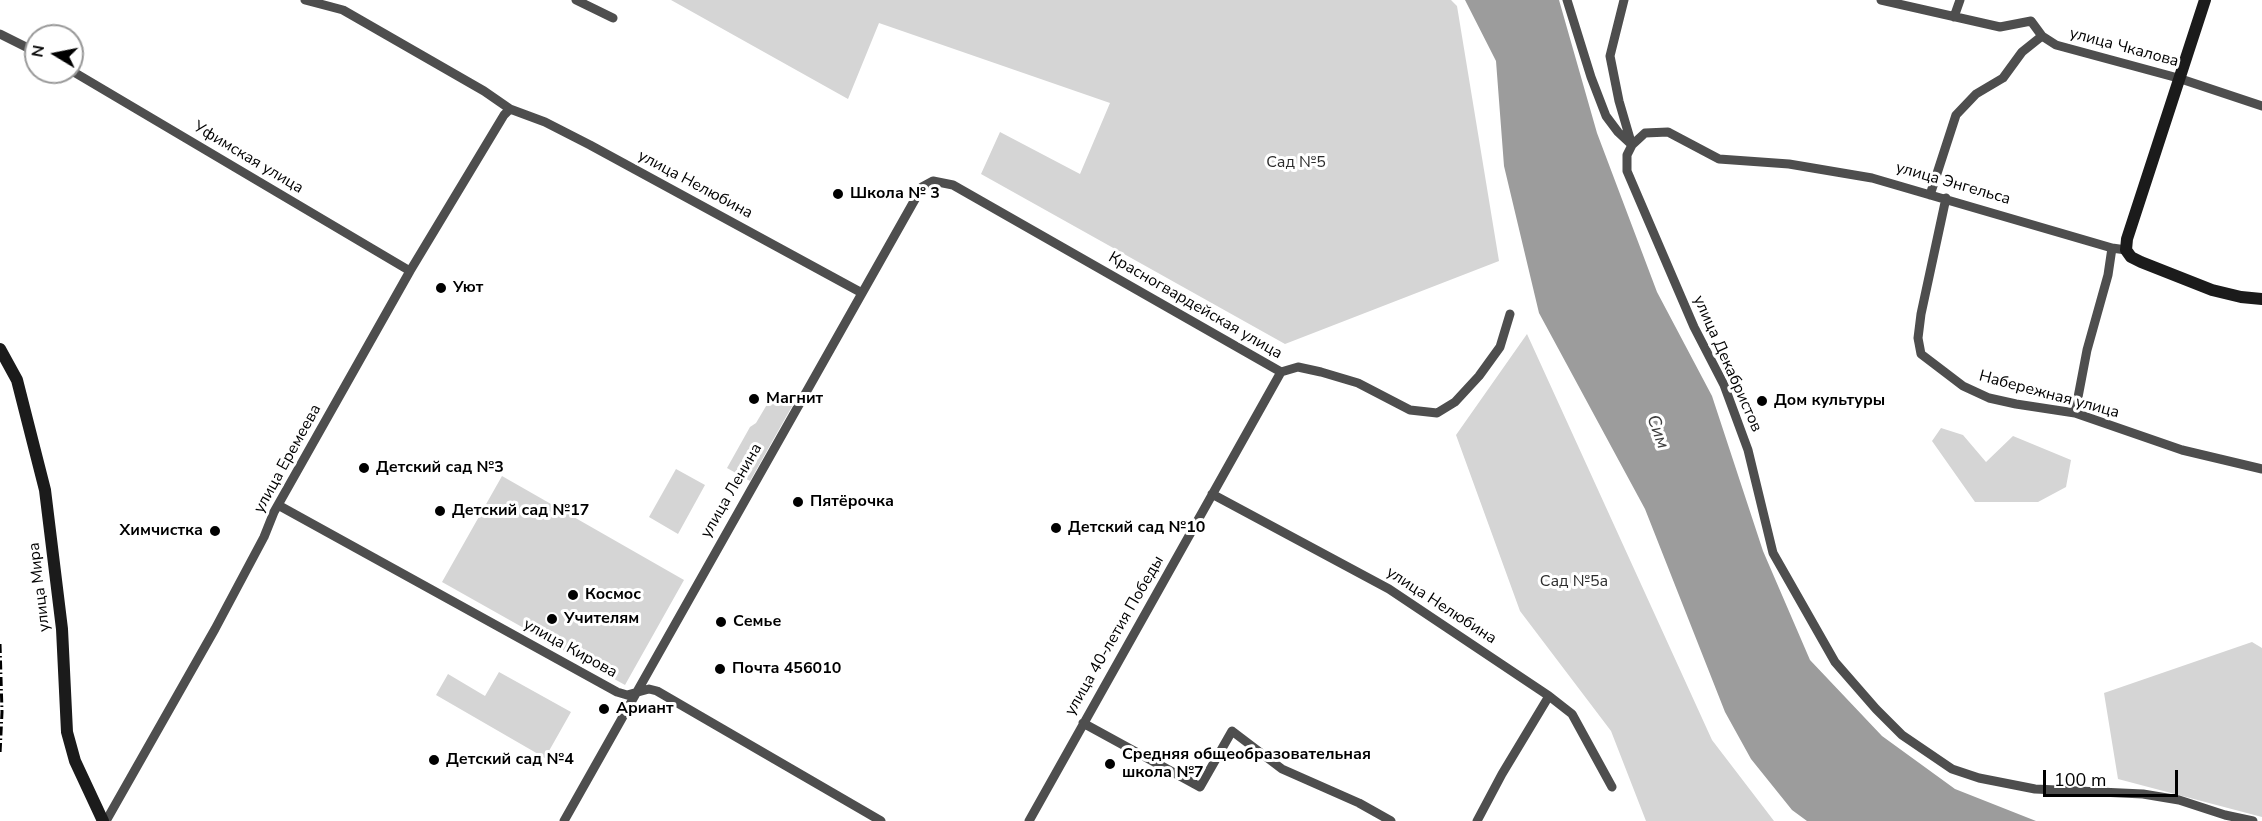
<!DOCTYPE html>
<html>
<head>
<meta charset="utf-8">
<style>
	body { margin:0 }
	#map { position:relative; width:2262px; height:821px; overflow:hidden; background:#fff; font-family:"Nunito Sans",sans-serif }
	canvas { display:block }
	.north { position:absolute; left:24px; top:24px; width:60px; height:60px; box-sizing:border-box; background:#fff; border:2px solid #999; border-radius:50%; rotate:280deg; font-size:16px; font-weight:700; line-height:24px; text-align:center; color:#000 }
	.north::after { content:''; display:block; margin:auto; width:21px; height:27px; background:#000; clip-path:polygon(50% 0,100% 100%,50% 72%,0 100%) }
	.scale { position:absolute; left:2043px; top:770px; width:135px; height:27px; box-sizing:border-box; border:3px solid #000; border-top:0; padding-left:8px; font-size:18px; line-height:21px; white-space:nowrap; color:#000; -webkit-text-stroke:4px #fff; paint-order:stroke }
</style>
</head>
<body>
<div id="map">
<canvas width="2262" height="821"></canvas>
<div class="north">N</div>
<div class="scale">100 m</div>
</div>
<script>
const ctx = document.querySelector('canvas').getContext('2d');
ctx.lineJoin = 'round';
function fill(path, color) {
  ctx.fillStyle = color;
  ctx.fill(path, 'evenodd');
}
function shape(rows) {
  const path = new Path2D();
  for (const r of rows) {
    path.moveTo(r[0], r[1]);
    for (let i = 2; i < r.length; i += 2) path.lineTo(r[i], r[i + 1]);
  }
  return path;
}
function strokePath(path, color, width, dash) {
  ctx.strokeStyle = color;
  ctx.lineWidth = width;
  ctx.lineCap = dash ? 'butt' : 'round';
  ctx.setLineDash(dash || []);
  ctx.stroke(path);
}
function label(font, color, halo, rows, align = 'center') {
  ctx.font = font + ' "Nunito Sans",sans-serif';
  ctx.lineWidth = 6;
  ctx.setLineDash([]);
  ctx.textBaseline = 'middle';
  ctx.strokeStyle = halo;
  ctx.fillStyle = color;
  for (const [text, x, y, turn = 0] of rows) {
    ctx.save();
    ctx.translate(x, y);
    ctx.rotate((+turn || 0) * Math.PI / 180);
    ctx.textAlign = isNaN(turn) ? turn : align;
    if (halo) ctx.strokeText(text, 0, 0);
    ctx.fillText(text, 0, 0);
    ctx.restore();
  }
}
fill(shape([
	[671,0,1451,0,1457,6,1499,261,1285,344,981,174,1000,132,1080,174,1110,103,879,23,848,99],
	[1527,334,1712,740,1774,821,1646,821,1611,731,1520,611,1456,435],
	[775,391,795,401,750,481,727,468,750,427,756,423],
	[1941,428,1963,435,1986,462,2013,436,2071,460,2066,487,2038,502,1975,502,1932,441],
	[676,469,705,485,678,534,649,517],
	[502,476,684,580,625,685,442,582],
	[2252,642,2262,648,2262,817,2118,779,2104,693],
	[499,672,571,712,545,758,436,695,448,674,485,696]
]), '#d5d5d5');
fill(shape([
	[1465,0,1559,0,1597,133,1657,292,1712,396,1763,551,1810,660,1882,736,1955,789,2036,821,1807,821,1792,810,1751,759,1725,712,1645,509,1539,313,1504,166,1496,61]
]), '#9c9c9c');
strokePath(shape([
	[305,0,343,10,484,91,510,109],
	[576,0,613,18],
	[1567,0,1591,77,1606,116,1618,132,1632,145],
	[1624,0,1610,56,1619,101,1631,142],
	[1881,0,2000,27,2031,21,2042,36,2056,45,2178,78,2262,106],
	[1954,17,1960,0],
	[0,34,36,52],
	[72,71,410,271],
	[1930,195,1956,115,1976,94,2003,78,2022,52,2042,36],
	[1946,198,1921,314,1918,338,1921,354,1963,386,1989,398,2016,404,2075,413,2182,450,2262,469],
	[2126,250,2112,248,1872,178,1789,164,1719,159,1668,132,1645,133,1632,145,1627,155,1627,171,1639,199,1694,327,1724,385,1748,450,1773,553,1835,662,1876,709,1902,735,1952,769,1979,778,2035,789,2143,794,2179,800,2225,815,2253,821],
	[2075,413,2087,350,2108,275,2112,248],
	[1212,494,1389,589,1549,696,1572,714,1612,787],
	[278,505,617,692,627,695,649,689,657,691,881,821],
	[1083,723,1200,787,1232,731,1282,769,1359,803,1391,821],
	[106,821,215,629,264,537,274,512,410,271,504,115,510,109,545,122,590,145,862,293],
	[564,821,922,187,933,181,953,185,1281,372,1298,367,1321,372,1358,383,1410,410,1437,413,1455,402,1479,376,1500,347,1510,314],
	[1029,821,1281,372],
	[1477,821,1502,774,1549,696]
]), '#4e4e4e', 9);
strokePath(shape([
	[2205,0,2127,239,2126,250,2131,257,2141,262,2212,290,2241,297,2262,299],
	[0,349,17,380,45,490,62,629,67,732,75,761,103,821]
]), '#1b1b1b', 12);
strokePath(shape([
	[0,644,2,712,0,754]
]), '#000', 3, [9, 3, 1.5, 3]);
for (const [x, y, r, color] of [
	[838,194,6,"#000"],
	[441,288,6,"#000"],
	[754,399,6,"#000"],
	[1762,401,6,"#000"],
	[364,468,6,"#000"],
	[798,502,6,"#000"],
	[440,511,6,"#000"],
	[1056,528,6,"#000"],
	[215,531,6,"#000"],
	[573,595,6,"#000"],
	[552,619,6,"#000"],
	[721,622,6,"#000"],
	[720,669,6,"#000"],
	[604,709,6,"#000"],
	[434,760,6,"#000"],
	[1110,764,6,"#000"]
]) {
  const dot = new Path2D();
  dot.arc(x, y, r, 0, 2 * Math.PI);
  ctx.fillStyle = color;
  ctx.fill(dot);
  strokePath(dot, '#fff', 2);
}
label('16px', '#000', '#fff', [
	["улица Чкалова",2124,48,15],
	["Уфимская улица",248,158,31],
	["улица Энгельса",1953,184,16],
	["улица Нелюбина",695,185,28],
	["Красногвардейская улица",1195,306,30],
	["улица Декабристов",1727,364,66],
	["Набережная улица",2049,395,15],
	["улица Еремеева",288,459,-61],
	["улица Ленина",732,491,-60],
	["улица Мира",40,587,-97],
	["улица Нелюбина",1441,606,33],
	["улица 40-летия Победы",1115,636,-60],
	["улица Кирова",570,649,29]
]);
label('16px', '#2c2c2c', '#fff', [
	["Сад №5",1296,163],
	["Сад №5а",1574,582]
]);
label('bold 16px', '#000', '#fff', [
	["Школа № 3",850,194],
	["Уют",453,288],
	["Магнит",766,399],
	["Дом культуры",1774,401],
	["Детский сад №3",376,468],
	["Пятёрочка",810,502],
	["Детский сад №17",452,511],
	["Детский сад №10",1068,528],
	["Химчистка",203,531,"right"],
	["Космос",585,595],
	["Учителям",564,619],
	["Семье",733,622],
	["Почта 456010",732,669],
	["Ариант",616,709],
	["Средняя общеобразовательная",1122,755],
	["школа №7",1122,773],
	["Детский сад №4",446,760]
], 'left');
label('italic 18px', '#3d3d3d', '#fff', [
	["Сим",1657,432,70]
]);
</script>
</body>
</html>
